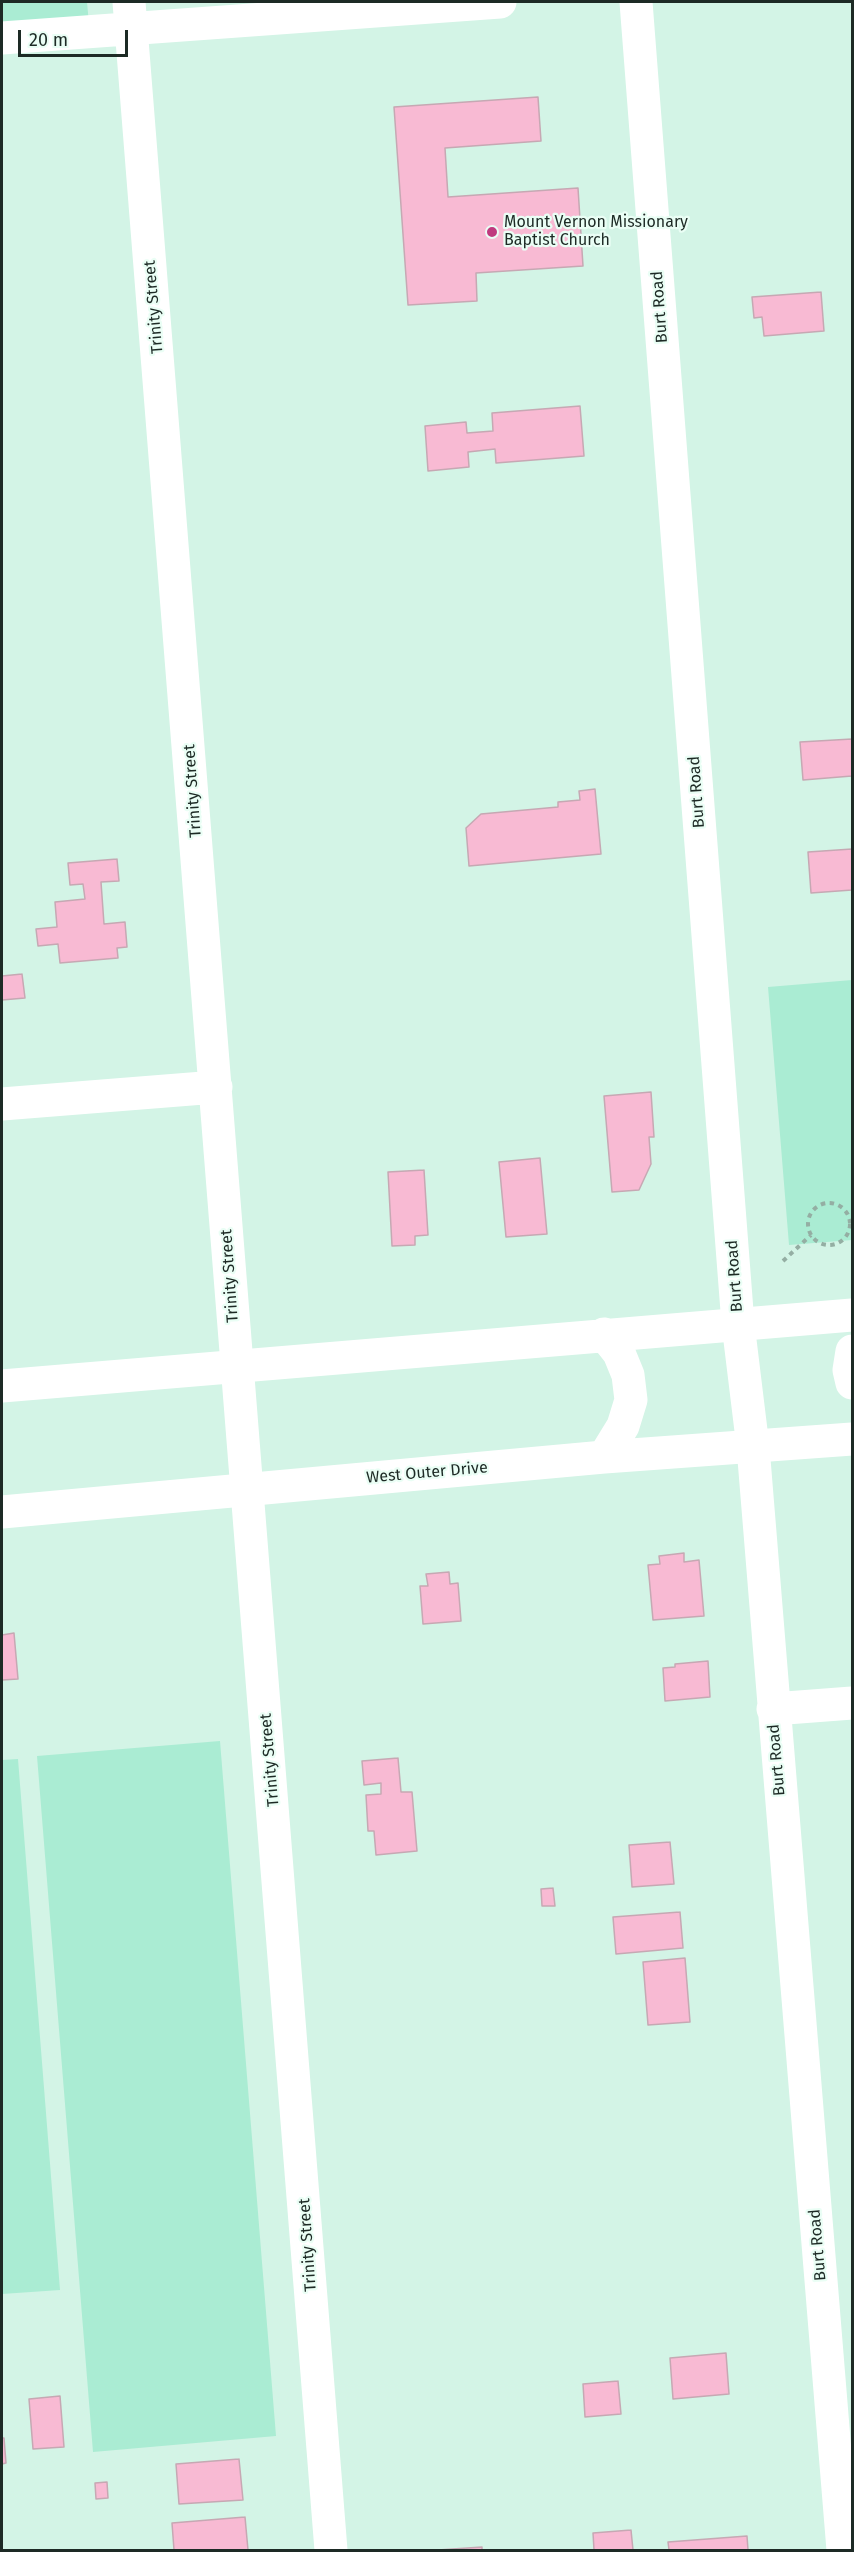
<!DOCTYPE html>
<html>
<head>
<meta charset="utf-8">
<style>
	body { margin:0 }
	#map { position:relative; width:854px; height:2552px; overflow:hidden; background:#d3f4e6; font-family:"Fira Sans",sans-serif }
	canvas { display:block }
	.frame { position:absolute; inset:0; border:3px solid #1d2a25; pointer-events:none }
	.scale { position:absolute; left:18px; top:30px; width:110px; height:27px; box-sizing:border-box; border:3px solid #1d2a25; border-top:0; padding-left:8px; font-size:18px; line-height:21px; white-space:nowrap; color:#1d2a25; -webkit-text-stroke:4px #eafef5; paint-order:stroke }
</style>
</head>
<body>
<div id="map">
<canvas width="854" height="2552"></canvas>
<div class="frame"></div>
<div class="scale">20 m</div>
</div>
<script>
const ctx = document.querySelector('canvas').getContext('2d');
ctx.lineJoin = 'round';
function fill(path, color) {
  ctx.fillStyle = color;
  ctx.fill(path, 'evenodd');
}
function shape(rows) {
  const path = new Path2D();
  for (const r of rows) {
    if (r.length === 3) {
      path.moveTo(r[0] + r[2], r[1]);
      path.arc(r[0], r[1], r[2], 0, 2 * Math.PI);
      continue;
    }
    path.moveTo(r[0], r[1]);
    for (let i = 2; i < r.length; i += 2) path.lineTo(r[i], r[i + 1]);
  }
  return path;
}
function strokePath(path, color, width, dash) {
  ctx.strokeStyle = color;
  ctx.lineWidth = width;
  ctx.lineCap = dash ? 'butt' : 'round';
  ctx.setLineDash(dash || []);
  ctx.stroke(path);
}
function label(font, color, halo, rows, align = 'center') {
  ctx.font = font + ' "Fira Sans",sans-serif';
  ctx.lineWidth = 4.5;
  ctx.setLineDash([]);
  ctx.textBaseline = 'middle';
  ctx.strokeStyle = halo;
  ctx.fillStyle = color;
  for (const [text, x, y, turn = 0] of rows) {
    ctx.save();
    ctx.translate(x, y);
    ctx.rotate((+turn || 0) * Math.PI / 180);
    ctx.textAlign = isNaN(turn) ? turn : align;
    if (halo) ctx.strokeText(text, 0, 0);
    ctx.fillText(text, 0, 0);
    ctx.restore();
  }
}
fill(shape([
	[2,2,87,2,89,24,2,30],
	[852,980,852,1240,789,1245,768,987],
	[220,1741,276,2436,93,2452,37,1756],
	[18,1759,60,2290,2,2294,2,1760]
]), '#aaecd3');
const building = shape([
	[538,97,541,141,445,148,448,197,578,188,583,266,476,273,477,301,408,305,394,107,538,97],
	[821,292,824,331,764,336,762,317,754,318,752,297,821,292],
	[580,406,584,456,496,463,495,449,468,452,469,467,428,471,425,426,466,422,467,433,493,431,492,413,580,406],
	[852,739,852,776,803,780,800,742,852,739],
	[595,789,601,854,469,866,466,828,481,814,558,807,558,802,580,800,579,791,595,789],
	[852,849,852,890,811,893,808,852,852,849],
	[117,859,119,881,101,882,104,924,125,922,127,947,117,948,118,958,60,963,58,944,38,946,36,929,57,927,55,902,85,899,83,884,70,885,68,863,117,859],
	[22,974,25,998,2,1000,2,976,22,974],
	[651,1092,654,1137,649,1137,651,1164,639,1190,612,1192,604,1096,651,1092],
	[540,1158,547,1234,506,1237,499,1162,540,1158],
	[424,1170,428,1235,415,1236,415,1245,392,1246,388,1172,424,1170],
	[684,1553,684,1562,699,1560,704,1616,653,1620,648,1565,660,1564,659,1556,684,1553],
	[449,1572,450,1584,458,1583,461,1621,423,1624,420,1586,428,1586,426,1574,449,1572],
	[14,1633,18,1679,2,1680,2,1635,14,1633],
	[708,1661,710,1697,665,1701,663,1668,675,1667,675,1664,708,1661],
	[398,1758,401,1792,412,1792,417,1851,376,1855,374,1831,368,1831,366,1795,381,1794,381,1783,364,1785,362,1761,398,1758],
	[670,1842,674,1884,632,1887,629,1845,670,1842],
	[553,1888,555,1906,542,1906,541,1889,553,1888],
	[680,1912,683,1948,616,1954,613,1917,680,1912],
	[685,1958,690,2022,648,2025,643,1962,685,1958],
	[726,2353,729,2394,673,2399,670,2358,726,2353],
	[618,2381,621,2414,585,2417,583,2384,618,2381],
	[60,2396,64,2447,33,2449,29,2399,60,2396],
	[2,2438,4,2438,6,2463,2,2464,2,2438],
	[239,2459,243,2500,179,2504,176,2464,239,2459],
	[107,2482,108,2498,96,2499,95,2483,107,2482],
	[245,2517,248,2550,174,2550,172,2523,245,2517],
	[631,2530,633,2550,594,2550,593,2533,631,2530],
	[747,2536,748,2550,669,2550,668,2542,747,2536],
	[482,2547,482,2550,438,2550,482,2547]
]);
fill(building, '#f8bad3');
strokePath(building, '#c6a8b3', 1.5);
strokePath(shape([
	[829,1224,21],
	[783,1261,811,1235]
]), '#94aea3', 4, [4.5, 4.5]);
strokePath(shape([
	[129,2,331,2550],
	[636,2,738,1324,753,1447,843,2550],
	[2,38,500,2],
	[2,1104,216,1087],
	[773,1709,852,1703]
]), '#fff', 33);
strokePath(shape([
	[852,1351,849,1370,852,1383],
	[2,1386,852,1315],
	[604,1457,623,1426,631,1400,628,1375,619,1353,604,1334],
	[2,1512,604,1457,852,1439]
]), '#fff', 33);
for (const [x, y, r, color] of [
	[492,232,6,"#bf3a7e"]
]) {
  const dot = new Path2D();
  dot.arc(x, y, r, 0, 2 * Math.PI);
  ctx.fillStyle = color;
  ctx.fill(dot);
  strokePath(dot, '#eafef5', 2);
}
label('16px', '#1d2a25', '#eafef5', [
	["Mount Vernon Missionary",504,223],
	["Baptist Church",504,241]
], 'left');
label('16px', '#1d2a25', '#eafef5', [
	["Trinity Street",154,307,-95],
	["Burt Road",660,307,-94],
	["Trinity Street",193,791,-94],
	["Burt Road",697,792,-94],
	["Trinity Street",230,1276,-94],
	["Burt Road",735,1276,-94],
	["West Outer Drive",427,1473,-5],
	["Trinity Street",270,1760,-95],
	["Burt Road",777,1760,-95],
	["Trinity Street",308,2245,-94],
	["Burt Road",818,2245,-95]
]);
</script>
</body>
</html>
